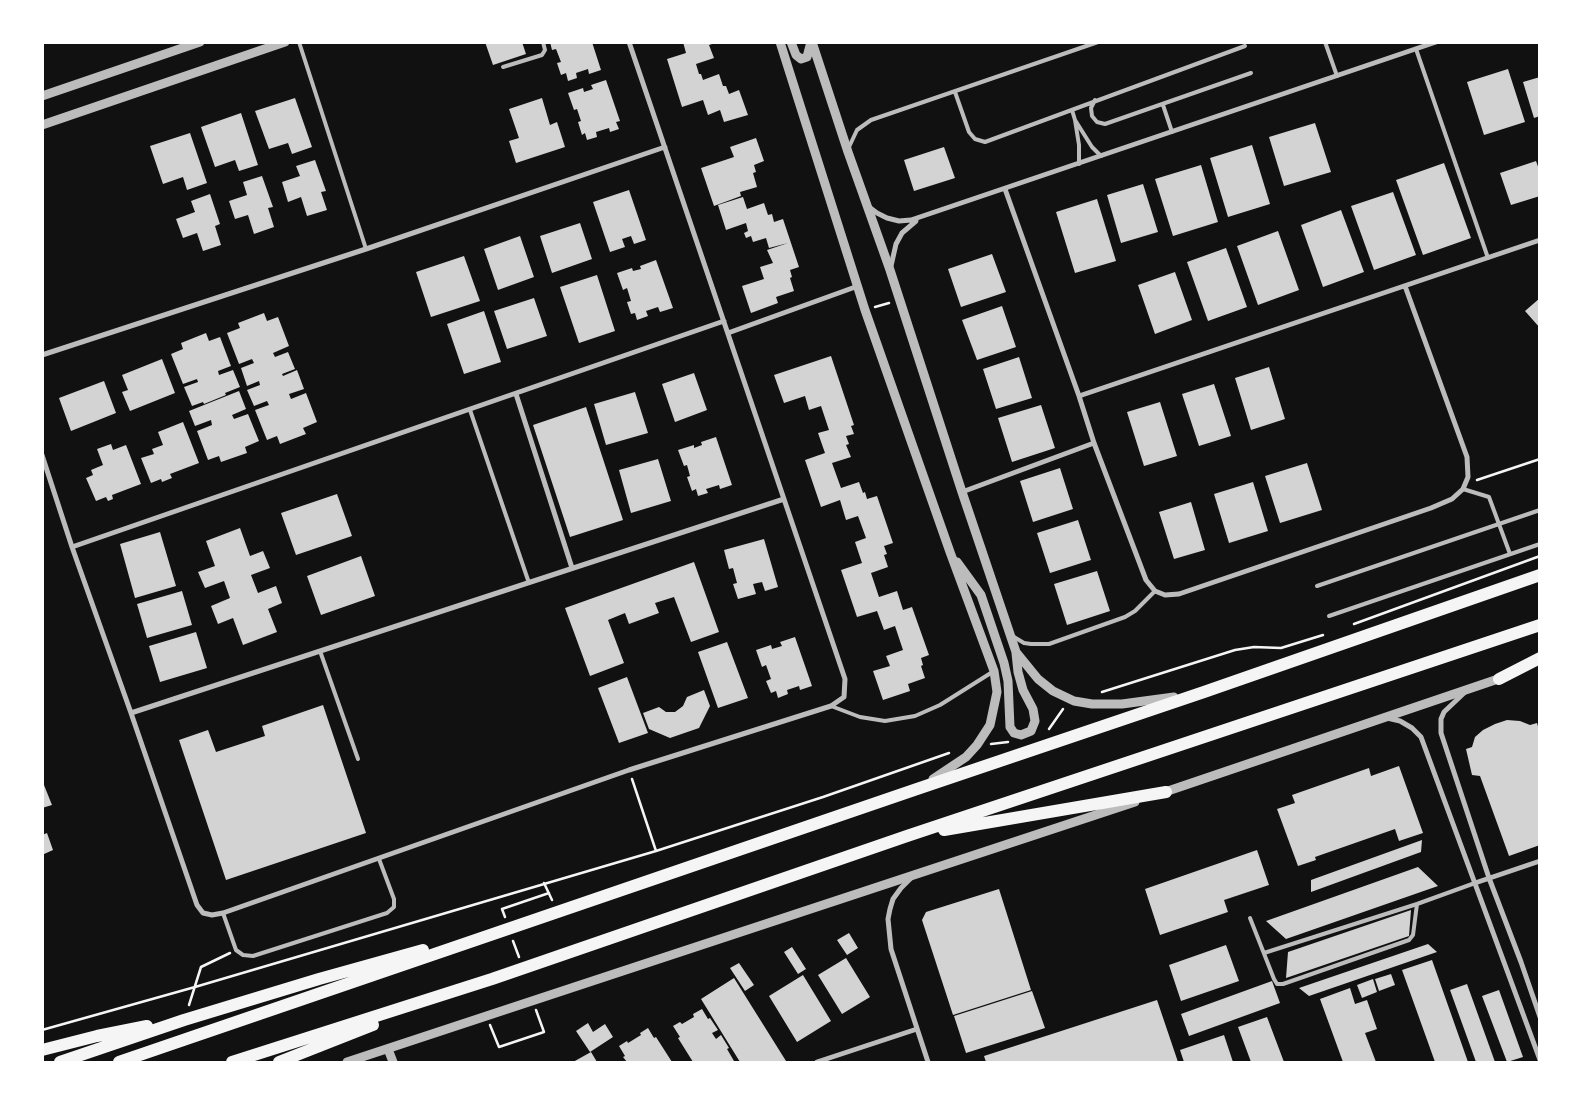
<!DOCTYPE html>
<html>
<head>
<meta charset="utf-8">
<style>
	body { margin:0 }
	#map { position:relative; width:1582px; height:1105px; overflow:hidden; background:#111; font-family:"Asap Condensed",sans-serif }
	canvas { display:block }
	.frame { position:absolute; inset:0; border:44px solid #fff; pointer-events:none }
</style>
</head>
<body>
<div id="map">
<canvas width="1582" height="1105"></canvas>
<div class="frame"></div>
</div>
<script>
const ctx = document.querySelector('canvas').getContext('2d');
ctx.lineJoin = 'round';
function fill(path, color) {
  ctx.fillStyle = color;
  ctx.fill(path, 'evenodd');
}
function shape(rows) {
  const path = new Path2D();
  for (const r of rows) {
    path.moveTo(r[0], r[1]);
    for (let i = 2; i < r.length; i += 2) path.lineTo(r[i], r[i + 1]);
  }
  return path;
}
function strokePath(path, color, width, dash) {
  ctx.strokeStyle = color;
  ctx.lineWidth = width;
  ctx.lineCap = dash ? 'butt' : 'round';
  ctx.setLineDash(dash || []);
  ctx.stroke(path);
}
fill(shape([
	[485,42,522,42,526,54,493,65],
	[550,42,592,42,601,70,589,74,588,69,576,73,577,78,568,81,566,73,561,75,557,63,561,62,556,49,552,50],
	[683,42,711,42,712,44,709,45,714,58,696,64,699,74,701,74,703,80,719,74,723,86,726,86,729,94,739,90,748,115,724,122,720,110,708,115,703,100,682,107,667,59,686,53],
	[1508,69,1525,122,1484,135,1467,82],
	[1540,77,1540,116,1534,118,1523,82],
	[606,80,620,121,616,122,619,129,610,132,609,128,596,132,597,137,587,140,585,133,582,135,578,122,581,121,577,109,574,110,568,93,583,88,584,92,593,89,591,85],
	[295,98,312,147,292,154,288,143,269,149,255,111],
	[542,98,550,125,557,122,565,147,516,163,509,141,519,138,509,109],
	[241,113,258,165,239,171,235,160,215,167,201,127],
	[1315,123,1331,172,1284,186,1269,137],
	[190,133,207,183,187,190,183,177,163,184,150,146],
	[756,138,764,161,754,165,756,172,753,173,757,187,740,192,741,196,714,206,701,168,734,157,730,147],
	[1252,145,1270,204,1228,217,1210,158],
	[944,147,955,178,914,191,904,160],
	[315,160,326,191,321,192,327,210,307,216,301,197,288,202,282,182,300,176,296,166],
	[1536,161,1540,172,1540,196,1511,205,1500,173],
	[1444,163,1471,238,1423,255,1396,180],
	[1201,165,1218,222,1173,236,1155,179],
	[262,176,273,207,268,208,274,227,254,234,248,215,235,219,229,201,247,195,243,182],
	[1143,184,1158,232,1121,243,1107,195],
	[629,190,646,240,634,244,631,236,622,239,625,247,610,252,593,202],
	[1393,192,1416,255,1374,270,1351,206],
	[210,194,220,224,215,226,221,245,203,251,197,233,183,238,176,219,195,212,191,201],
	[743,197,747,209,764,203,768,215,772,214,774,222,783,219,799,267,790,270,792,277,790,278,794,291,776,297,778,303,751,313,742,286,764,279,760,267,773,263,767,250,788,243,769,248,766,238,753,242,751,236,746,238,744,233,748,231,746,223,726,230,718,205],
	[1097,199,1116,261,1075,273,1056,212],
	[1341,210,1364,272,1323,287,1301,225],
	[580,223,592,259,552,273,540,236],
	[1278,231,1299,290,1258,305,1237,246],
	[520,236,534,277,498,290,484,249],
	[1226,248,1247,307,1208,321,1187,262],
	[992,254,1006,292,961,307,948,269],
	[464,256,480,301,431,317,416,272],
	[656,260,673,308,660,312,658,307,646,311,648,316,637,320,635,313,631,314,627,302,631,301,627,288,623,290,617,273,632,268,633,271,641,269,640,266],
	[1175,272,1192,320,1155,334,1138,285],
	[597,275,615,331,579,343,560,287],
	[534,298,547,336,507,349,494,311],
	[1540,298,1540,328,1525,311],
	[1002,306,1016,347,977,360,962,320],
	[484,311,501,362,464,374,447,324],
	[264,313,267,321,278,317,289,346,273,353,275,357,288,352,295,369,282,374,283,376,297,370,304,389,289,394,291,399,306,393,317,422,303,428,306,434,280,444,277,436,267,440,255,410,269,405,267,401,254,406,247,390,260,385,259,381,247,386,241,368,254,363,252,359,239,364,227,333,240,328,238,323],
	[206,333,209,341,220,337,231,366,218,371,219,375,233,370,240,387,225,393,226,395,204,404,203,402,192,406,184,387,198,382,197,379,183,384,171,354,183,349,181,343],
	[831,356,854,425,851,426,854,434,846,436,849,444,846,445,851,457,832,463,841,488,859,482,863,493,865,492,867,499,877,496,893,543,884,546,887,554,884,555,888,567,871,573,879,597,897,591,903,610,912,607,929,655,921,658,923,665,921,666,925,678,908,684,910,691,883,700,873,671,890,666,886,656,903,650,895,626,884,630,877,611,857,617,841,570,862,563,855,542,866,538,858,516,846,520,840,500,821,507,805,460,825,453,818,433,829,430,821,406,809,410,805,396,784,403,774,375],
	[1019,357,1032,398,996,409,983,369],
	[162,359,175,393,130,411,122,392,128,390,122,375],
	[1269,367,1285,419,1251,430,1235,378],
	[694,373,707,410,675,422,662,384],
	[104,381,116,413,71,431,59,398],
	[1214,384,1231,436,1199,446,1182,394],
	[239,391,246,409,232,415,234,419,248,414,259,441,245,447,247,453,221,462,219,456,208,460,197,431,212,425,211,420,195,426,189,411],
	[635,392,648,433,606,445,594,404],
	[1160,402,1177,456,1144,466,1127,412],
	[1041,405,1055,448,1012,462,998,418],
	[586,407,623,520,570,537,533,425],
	[183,422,199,463,170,474,172,478,162,482,161,479,151,483,141,458,154,454,152,449,163,445,158,432],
	[716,437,732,485,720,489,719,485,706,489,708,493,698,496,696,489,692,491,687,477,690,476,687,465,684,466,678,450,694,445,694,448,702,445,701,442],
	[111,444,113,450,126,445,141,484,112,495,113,499,108,501,106,497,96,501,86,478,93,475,91,470,103,465,97,449],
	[658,459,671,501,631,513,619,470],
	[1307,463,1322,510,1280,523,1265,476],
	[1060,468,1073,509,1033,522,1020,481],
	[1253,482,1268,531,1229,543,1214,494],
	[337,494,352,536,296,555,281,513],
	[1191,502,1205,550,1174,559,1159,512],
	[1078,520,1091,560,1050,573,1037,533],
	[240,528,250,556,263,551,270,568,251,575,258,593,276,586,282,603,268,609,277,632,243,645,233,618,218,624,211,606,230,598,224,581,205,588,198,572,215,566,206,541],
	[160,532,176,586,135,598,120,544],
	[764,539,778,587,765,591,762,582,753,584,756,594,738,599,733,584,737,583,733,568,729,569,724,550],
	[361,556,375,596,321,615,307,576],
	[694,562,719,632,691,642,674,597,655,603,659,613,629,624,625,613,608,620,624,663,590,676,565,608],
	[1097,571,1110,611,1067,625,1054,584],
	[182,591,192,625,147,638,137,604],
	[196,632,207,668,160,682,149,646],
	[795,637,812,686,800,690,799,686,787,690,788,694,778,698,776,691,771,693,766,681,771,679,766,665,762,667,756,650,771,645,772,649,782,646,780,642],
	[727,642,748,698,718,708,698,652],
	[627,677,648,733,619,743,598,688],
	[704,690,710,706,699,728,670,738,649,729,643,713,659,707,666,712,675,712,683,706,687,697],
	[323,705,366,833,226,880,179,740,208,730,216,752,265,736,262,726],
	[1507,720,1520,721,1530,725,1537,723,1540,733,1540,845,1509,856,1480,776,1472,775,1466,749,1472,747,1475,737,1483,730,1495,724],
	[1399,766,1423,833,1399,841,1395,829,1315,857,1316,860,1298,866,1277,809,1295,803,1292,795,1369,768,1371,776],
	[42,780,52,805,42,808],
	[47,833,53,850,42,855,42,835],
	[1422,840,1421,852,1311,892,1311,880],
	[1257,850,1269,885,1224,900,1228,912,1160,935,1145,889],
	[1418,867,1438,886,1286,939,1266,921],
	[999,889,1031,990,953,1015,922,920,926,912],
	[1411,910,1409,936,1286,978,1288,952],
	[849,933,858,948,847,955,837,940],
	[1428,944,1437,952,1309,996,1299,988],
	[1226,945,1239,981,1181,1001,1169,965],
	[792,947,806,969,798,974,784,952],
	[846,958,870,997,842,1014,818,975],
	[1432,960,1468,1062,1435,1062,1402,970],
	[739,963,754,985,745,991,730,968],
	[1391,974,1395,985,1379,991,1375,979],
	[803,975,831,1021,797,1042,769,996],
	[734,978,786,1061,784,1062,740,1062,701,999],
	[1373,979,1377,992,1362,998,1357,985],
	[1272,981,1280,1003,1189,1036,1181,1014],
	[1467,984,1495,1062,1476,1062,1450,990],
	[1350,988,1355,1004,1367,1000,1377,1029,1365,1033,1376,1062,1343,1062,1320,999],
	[1499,990,1523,1057,1507,1062,1482,996],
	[1032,991,1045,1028,966,1053,954,1016],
	[1157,1000,1178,1062,986,1062,984,1056],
	[702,1009,708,1019,710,1018,718,1030,712,1033,716,1039,721,1035,729,1048,727,1049,734,1061,732,1062,693,1062,678,1038,680,1037,673,1026,680,1022,682,1024,694,1017,693,1014],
	[1267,1017,1284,1062,1251,1062,1238,1027],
	[588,1023,593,1032,605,1024,613,1037,590,1052,576,1031],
	[648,1028,654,1038,656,1037,672,1062,627,1062,623,1057,625,1056,619,1046,627,1041,628,1043,641,1035,640,1033],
	[1224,1035,1233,1062,1184,1062,1180,1050],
	[591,1052,597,1062,573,1062]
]), '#d3d3d3');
strokePath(shape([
	[875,307,889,303],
	[1477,480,1540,459],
	[1354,624,1540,556],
	[1102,692,1235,650,1254,647,1281,648,1323,635],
	[1049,729,1063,709],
	[991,744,1008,742],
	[632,779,656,851],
	[544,883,552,900],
	[505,917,502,909,549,893],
	[513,941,519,957],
	[189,1005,201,967,230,953],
	[490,1025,499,1047,544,1032,536,1010],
	[42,1030,195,987,656,851,823,797,949,753]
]), '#f5f5f5', 2.5);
strokePath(shape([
	[299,42,366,249],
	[1325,42,1337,76],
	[1416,49,1488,258],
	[503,67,542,55,545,50,543,42],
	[955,92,969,132,975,139,985,142,1245,46],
	[1095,100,1091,108,1092,116,1097,122,1105,124,1251,73],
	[1163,105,1172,132],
	[1072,110,1075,120,1079,145,1079,164],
	[1075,120,1092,147,1101,156],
	[849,147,857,130,871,120,1098,42],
	[470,410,529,583],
	[1463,489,1489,497,1510,554],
	[1317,586,1540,510],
	[1329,616,1540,544],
	[1014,637,1024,643,1031,644,1049,644,1125,617,1135,611,1155,591],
	[320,651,358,759],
	[831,706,860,717,885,721,915,716,940,705,994,671],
	[223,913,236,950,243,955,253,956,387,913,394,907,394,899,379,859],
	[1250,918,1274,979,1277,984,1283,984,1409,940,1413,935,1417,904],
	[1264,953,1417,904,1475,883]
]), '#bcbcbc', 4);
strokePath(shape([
	[1005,189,1079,396,1094,443,1146,580,1155,591,1165,595,1179,594,1431,508,1452,499,1463,489,1468,477,1467,457,1405,286],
	[869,207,877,213,887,218,899,221,911,220,1436,42],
	[891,266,896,244,902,233,916,221],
	[728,333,858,286],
	[42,355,366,249,665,147],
	[516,394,572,568],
	[1079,396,1540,240],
	[42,455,72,547,131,713,197,905,203,913,212,915,223,913,629,770,831,706,844,697,845,679,629,42],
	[962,492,1094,443],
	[72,547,724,321],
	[1464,693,1444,712,1441,719,1441,733,1489,878,1521,962,1540,1017],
	[131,713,784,499],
	[1387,718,1400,721,1412,728,1421,737,1540,1060],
	[911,878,901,888,893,899,890,909,888,919,891,949,928,1062],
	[1475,883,1540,861],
	[817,1062,917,1029]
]), '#bcbcbc', 5);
strokePath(shape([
	[780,42,865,310,950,552,994,671,997,692,990,725,977,745,966,757,933,779],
	[791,42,796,55,801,59,807,57,811,42],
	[812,42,848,152,890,270,962,492,1016,652,1038,679,1053,691,1074,701,1092,704,1122,704,1174,697],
	[42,96,200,42],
	[42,125,285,42],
	[957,562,981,595,1004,663,1008,681,1010,727,1014,733,1021,735,1031,731,1035,721,1033,709,1023,690,1018,672,1016,653],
	[1162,793,1504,677],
	[388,1049,393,1062],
	[347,1062,1135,802]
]), '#bcbcbc', 9);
strokePath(shape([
	[1499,679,1540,658],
	[944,830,1166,792],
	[42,1050,97,1036,147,1026],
	[60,1062,184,1020,319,979,423,950],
	[119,1062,917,789,1204,692,1540,575],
	[232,1062,492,979,907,836,1540,625],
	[279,1062,373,1025]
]), '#f5f5f5', 12);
</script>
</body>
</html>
